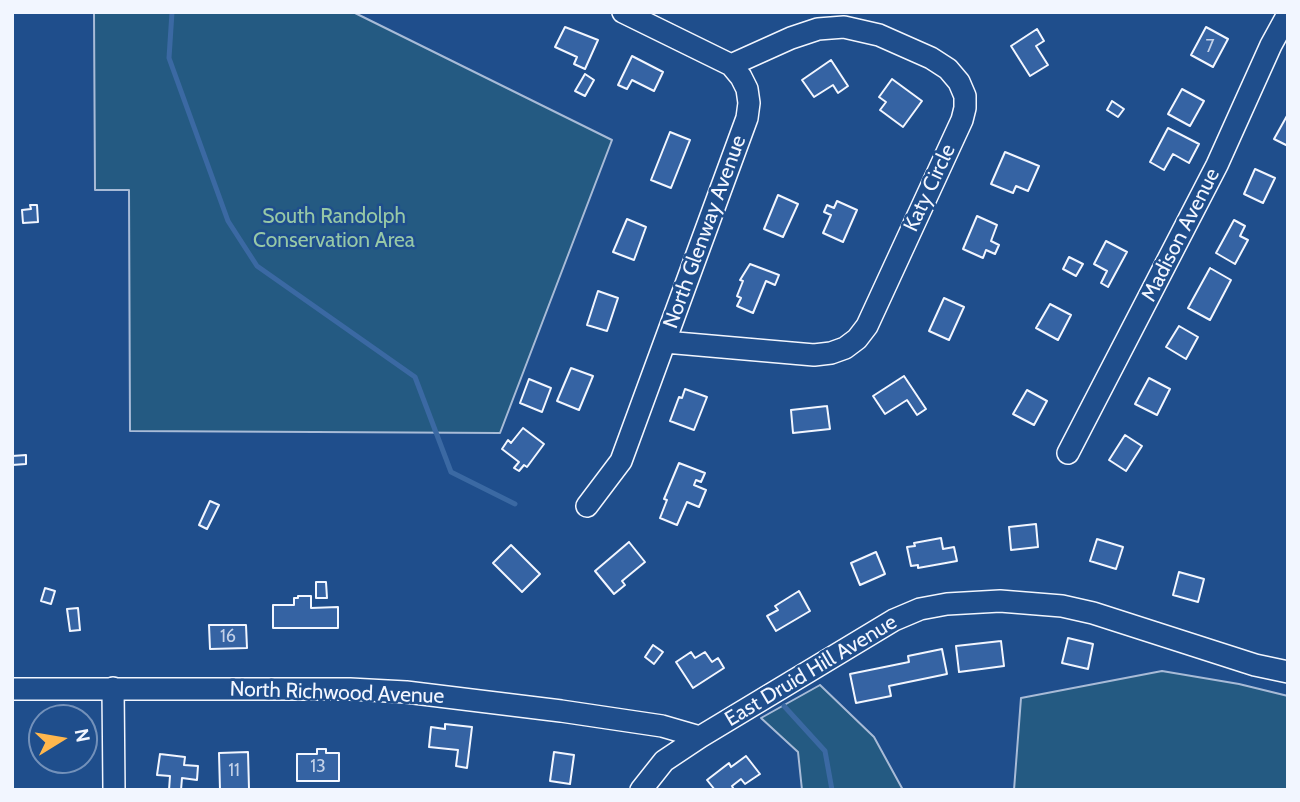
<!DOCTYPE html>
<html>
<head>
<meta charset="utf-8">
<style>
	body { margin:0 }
	#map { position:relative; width:1300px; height:802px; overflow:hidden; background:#1f4e8c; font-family:Cabin,sans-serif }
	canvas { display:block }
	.frame { position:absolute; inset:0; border:14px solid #f2f6ff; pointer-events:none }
	.north { position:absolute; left:28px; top:704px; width:70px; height:70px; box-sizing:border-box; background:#1f4e8c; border:2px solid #7391ba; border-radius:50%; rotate:79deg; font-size:19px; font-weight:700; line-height:28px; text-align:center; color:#f2f6ff }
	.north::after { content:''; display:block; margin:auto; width:24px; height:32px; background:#ffb74d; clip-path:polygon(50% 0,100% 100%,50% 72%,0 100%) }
</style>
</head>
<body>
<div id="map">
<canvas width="1300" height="802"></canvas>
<div class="frame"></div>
<div class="north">N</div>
</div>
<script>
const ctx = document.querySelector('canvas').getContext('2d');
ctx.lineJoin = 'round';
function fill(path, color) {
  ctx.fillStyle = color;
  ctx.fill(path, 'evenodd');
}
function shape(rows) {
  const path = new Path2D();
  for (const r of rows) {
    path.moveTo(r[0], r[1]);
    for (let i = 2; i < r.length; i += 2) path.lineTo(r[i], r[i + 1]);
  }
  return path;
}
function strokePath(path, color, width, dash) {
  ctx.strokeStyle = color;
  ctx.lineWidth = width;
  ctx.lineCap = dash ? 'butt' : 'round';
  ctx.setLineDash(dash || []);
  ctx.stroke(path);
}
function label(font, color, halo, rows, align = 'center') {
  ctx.font = font + ' Cabin,sans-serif';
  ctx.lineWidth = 5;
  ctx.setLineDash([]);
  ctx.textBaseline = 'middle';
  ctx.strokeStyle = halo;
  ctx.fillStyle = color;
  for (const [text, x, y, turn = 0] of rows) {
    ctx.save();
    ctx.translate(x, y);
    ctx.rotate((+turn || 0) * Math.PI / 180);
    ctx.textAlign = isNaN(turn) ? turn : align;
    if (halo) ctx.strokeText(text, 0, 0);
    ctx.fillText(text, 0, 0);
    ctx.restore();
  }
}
const green = shape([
	[94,12,353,12,612,140,500,433,130,431,129,190,95,190,94,12],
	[1162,671,1239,684,1288,696,1288,790,1014,790,1021,698,1162,671],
	[820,685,874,737,903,790,802,790,798,752,761,718,820,685]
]);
fill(green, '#245a82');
strokePath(green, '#a8bbd7', 2);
strokePath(shape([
	[172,12,169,58,228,221,257,266,415,377,451,472,515,504],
	[784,706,825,751,832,790]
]), '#3b69a3', 5);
const building = shape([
	[565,27,598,40,585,69,574,64,577,57,555,47,565,27],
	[1206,27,1228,39,1213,67,1191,55,1206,27],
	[1037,29,1044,41,1036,46,1048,65,1030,76,1011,46,1037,29],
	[632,56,663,72,654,91,632,80,627,89,618,85,632,56],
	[831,60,848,86,838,93,833,85,814,97,802,80,831,60],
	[585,74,594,80,585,96,575,91,585,74],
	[892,79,922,101,903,127,880,110,886,102,879,97,892,79],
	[1182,89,1204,101,1190,126,1168,114,1182,89],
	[1112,101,1124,109,1118,117,1107,110,1112,101],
	[1288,114,1288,146,1274,139,1288,114],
	[1168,128,1199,144,1189,163,1173,154,1164,170,1150,162,1168,128],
	[670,132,690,140,671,188,651,180,670,132],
	[1005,152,1039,166,1028,191,1016,186,1013,193,991,184,1005,152],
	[1255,169,1275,178,1263,203,1244,194,1255,169],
	[778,195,798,204,783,237,764,229,778,195],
	[837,201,857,210,843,242,823,233,831,215,824,212,827,205,834,208,837,201],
	[30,205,37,205,38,222,23,223,22,210,31,209,30,205],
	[977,216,997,225,991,241,999,245,995,254,986,250,983,258,963,249,977,216],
	[627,219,646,227,634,260,613,252,627,219],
	[1234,220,1245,226,1240,236,1248,240,1235,264,1216,253,1234,220],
	[1106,241,1127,252,1108,287,1101,283,1107,271,1094,264,1106,241],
	[1069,257,1083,264,1076,276,1063,269,1069,257],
	[750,264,779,275,775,285,766,281,753,313,737,306,741,298,737,296,743,281,740,280,750,264],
	[1210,268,1231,280,1210,320,1188,308,1210,268],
	[598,291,618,298,607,331,587,325,598,291],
	[944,298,964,307,949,340,929,331,944,298],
	[1050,304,1071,315,1058,340,1036,328,1050,304],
	[1179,326,1198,337,1186,359,1166,347,1179,326],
	[571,368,593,376,579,410,557,401,571,368],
	[904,376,926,409,917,415,907,400,885,414,873,396,904,376],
	[1149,378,1170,389,1157,415,1135,404,1149,378],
	[529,379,551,388,542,412,520,403,529,379],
	[685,389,707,397,694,430,670,421,679,397,682,398,685,389],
	[1027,390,1047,401,1034,425,1013,414,1027,390],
	[827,406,830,429,793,433,791,410,827,406],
	[523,428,544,444,527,467,524,465,519,471,514,468,519,462,502,449,508,440,511,443,523,428],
	[1125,435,1142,446,1126,471,1109,460,1125,435],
	[26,455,26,464,12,465,12,456,26,455],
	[679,463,705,473,701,482,696,480,694,485,706,490,699,507,687,502,677,525,660,518,667,500,664,499,679,463],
	[210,501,219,505,207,529,199,525,210,501],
	[1036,524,1038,547,1011,550,1009,527,1036,524],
	[941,538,943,549,954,547,957,561,918,568,918,565,911,566,907,547,915,546,914,543,941,538],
	[1097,539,1123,547,1116,569,1090,561,1097,539],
	[629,542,645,562,622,581,625,585,614,594,595,571,629,542],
	[511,545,540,574,522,592,493,563,511,545],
	[876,552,885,574,860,585,851,563,876,552],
	[1179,572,1204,579,1198,602,1173,595,1179,572],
	[316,582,326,582,327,598,316,598,316,582],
	[45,588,55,591,51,604,41,601,45,588],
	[799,591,810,611,776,631,767,616,778,610,775,606,799,591],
	[298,596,311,596,311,608,338,607,338,628,273,628,273,605,294,605,294,598,298,598,298,596],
	[78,608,80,630,70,631,67,609,78,608],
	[209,625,246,625,247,648,210,649,209,625],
	[1068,638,1093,644,1088,669,1062,663,1068,638],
	[1001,641,1004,666,959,672,956,646,1001,641],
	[653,645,663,652,654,664,645,657,653,645],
	[942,649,947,674,889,686,891,696,856,703,850,674,909,662,908,656,942,649],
	[691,652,695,658,705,652,712,662,718,658,724,668,693,688,676,662,691,652],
	[445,724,472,727,467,768,456,766,458,750,429,747,431,727,445,729,445,724],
	[317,749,326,749,326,753,339,753,339,781,297,781,297,754,317,754,317,749],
	[248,752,249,789,220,790,219,753,248,752],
	[554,752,574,755,570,784,550,781,554,752],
	[160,754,185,757,184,765,198,766,197,780,182,778,181,790,169,790,170,776,157,775,160,754],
	[746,756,760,774,745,784,741,779,732,786,734,790,715,790,707,780,729,763,731,767,746,756]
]);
fill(building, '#3563a3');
strokePath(building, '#f2f6ff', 2);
const minor = shape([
	[665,342,814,355,831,353,845,348,857,339,867,326,962,120,965,108,965,96,959,82,948,69,931,58,879,35,844,27,818,29,791,38,731,65],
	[1068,453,1217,165,1271,45,1288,14],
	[587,506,621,461,747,118,749,103,747,89,741,77,731,65,623,12],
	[113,688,114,790],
	[12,689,350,689,406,692,561,711,662,726,700,737],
	[641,790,664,761,700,737,894,620,920,609,947,604,1000,601,1062,606,1093,613,1255,665,1288,672]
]);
strokePath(minor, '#f2f6ff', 24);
strokePath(minor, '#1f4e8c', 21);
label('18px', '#c3d1e8', null, [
	["7",1210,47],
	["16",228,637],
	["13",318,767],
	["11",234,771]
]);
label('21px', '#f2f6ff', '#1f4e8c', [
	["Katy Circle",930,188,-65],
	["North Glenway Avenue",705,232,-70],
	["Madison Avenue",1181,235,-63],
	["East Druid Hill Avenue",811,671,-31],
	["North Richwood Avenue",337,693,2]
]);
label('21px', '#97c8a6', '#1f4e8c', [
	["South Randolph",334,217],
	["Conservation Area",334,241]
]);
</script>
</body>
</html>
